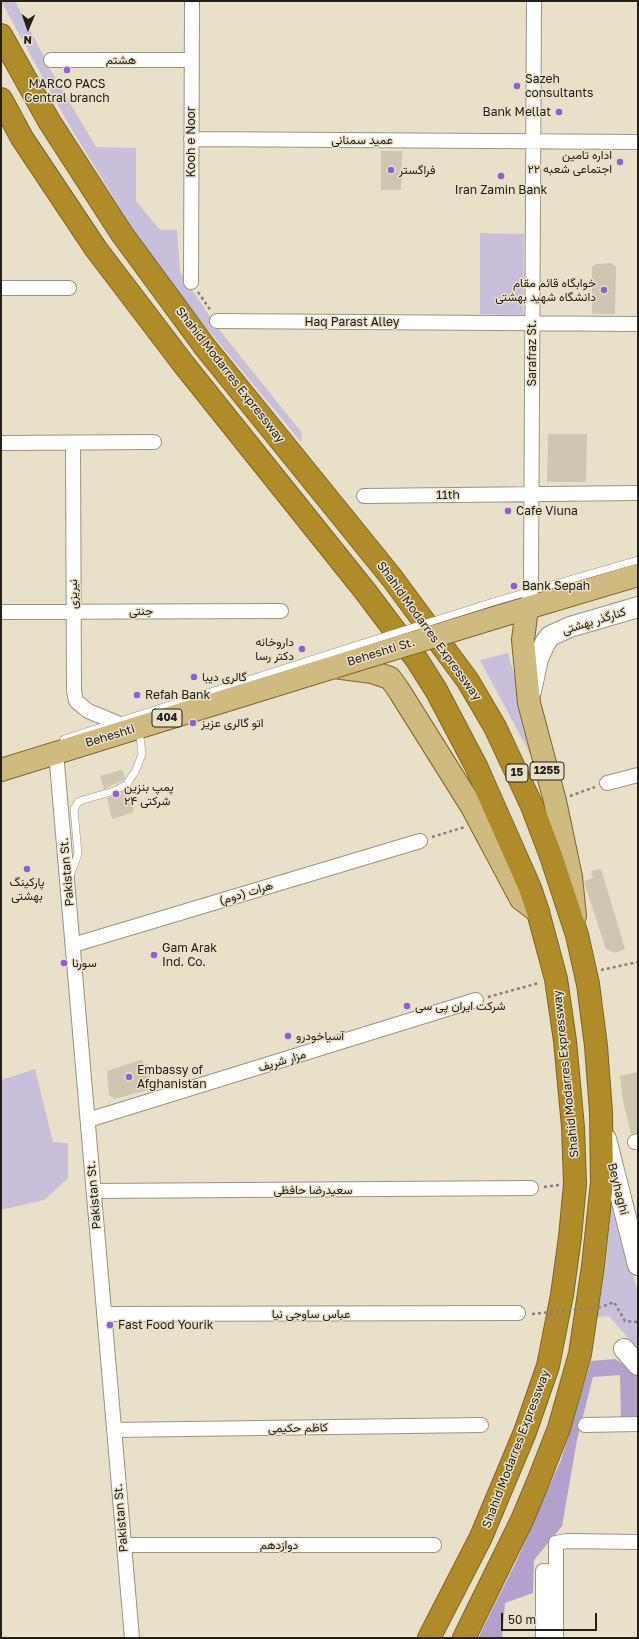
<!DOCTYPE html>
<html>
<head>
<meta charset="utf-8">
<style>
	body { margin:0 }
	#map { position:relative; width:639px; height:1639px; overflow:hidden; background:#e9e0ca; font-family:"Golos Text",sans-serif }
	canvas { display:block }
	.frame { position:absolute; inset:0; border:2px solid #242018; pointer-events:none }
	.north { position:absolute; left:8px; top:8px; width:40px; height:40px; -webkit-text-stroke:3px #e9e0ca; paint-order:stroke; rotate:182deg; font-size:11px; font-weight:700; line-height:16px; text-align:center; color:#242018 }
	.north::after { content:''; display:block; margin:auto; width:14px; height:18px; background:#242018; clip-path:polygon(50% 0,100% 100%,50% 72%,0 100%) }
	.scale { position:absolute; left:501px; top:1613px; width:96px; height:18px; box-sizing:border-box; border:2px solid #242018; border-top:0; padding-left:5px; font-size:12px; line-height:14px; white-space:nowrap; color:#242018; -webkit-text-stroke:3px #e9e0ca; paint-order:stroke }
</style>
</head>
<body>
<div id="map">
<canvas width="639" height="1639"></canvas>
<div class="frame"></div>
<div class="north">N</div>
<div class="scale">50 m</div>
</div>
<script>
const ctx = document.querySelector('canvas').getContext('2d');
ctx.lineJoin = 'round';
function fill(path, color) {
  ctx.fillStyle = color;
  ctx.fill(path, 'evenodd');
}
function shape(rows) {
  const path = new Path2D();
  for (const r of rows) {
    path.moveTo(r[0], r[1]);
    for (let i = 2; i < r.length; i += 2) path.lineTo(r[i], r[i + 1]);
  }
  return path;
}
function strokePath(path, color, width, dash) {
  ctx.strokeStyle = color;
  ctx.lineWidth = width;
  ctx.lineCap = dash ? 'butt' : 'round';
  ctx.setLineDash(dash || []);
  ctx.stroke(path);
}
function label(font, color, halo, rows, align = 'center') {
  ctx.font = font + ' "Golos Text",Vazirmatn,sans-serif';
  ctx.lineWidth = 3;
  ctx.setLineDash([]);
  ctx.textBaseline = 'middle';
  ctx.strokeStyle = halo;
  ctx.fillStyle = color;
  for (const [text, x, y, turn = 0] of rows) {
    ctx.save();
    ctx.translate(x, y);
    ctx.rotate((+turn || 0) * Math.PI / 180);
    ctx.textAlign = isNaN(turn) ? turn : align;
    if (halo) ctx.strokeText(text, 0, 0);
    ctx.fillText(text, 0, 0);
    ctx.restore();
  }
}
fill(shape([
	[1,1,15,1,54,76,96,147,136,148,136,201,160,230,177,230,180,272,217,327,302,433,301,442,157,268,69,125],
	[480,233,524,234,523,315,480,314],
	[508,653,540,766,536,765,480,660],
	[35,1069,53,1142,68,1143,68,1178,44,1200,1,1210,1,1080],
	[613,1188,621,1236,638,1292,638,1349,609,1316,597,1317,606,1264]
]), '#c8bfdb');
fill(shape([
	[615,1359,633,1370,638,1376,638,1417,621,1418,620,1375,593,1377,577,1440,562,1526,534,1560,533,1593,505,1603,502,1638,478,1638,516,1562,561,1460,591,1361]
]), '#b0a2cb');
fill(shape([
	[381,151,402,151,401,190,381,190],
	[612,263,616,267,615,314,592,314,592,267,596,264],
	[548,434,587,434,586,482,547,482],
	[122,770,125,778,123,780,104,789,100,776],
	[128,789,134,812,112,819,107,798,116,795],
	[601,869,625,949,615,953,606,949,584,882,584,881,593,878,591,871],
	[143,1059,143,1065,148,1064,152,1089,114,1099,109,1095,107,1071],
	[638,1072,638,1133,631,1134,623,1100,620,1076]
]), '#cec6b0');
const lane = shape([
	[493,602,638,560],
	[64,739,329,654],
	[70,876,78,854,74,809,78,802,83,800,114,791,127,784,136,770,142,754,139,729]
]);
const street = shape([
	[51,60,191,60],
	[191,139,638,142],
	[191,282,192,1],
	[1,288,69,288],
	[217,321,638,324],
	[1,443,154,442],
	[73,443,74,691,76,701,88,711,132,729],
	[364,496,638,493],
	[527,608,531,590,531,581,534,1],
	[1,612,281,611],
	[56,752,132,1638],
	[607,783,638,775],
	[73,945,420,841],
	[88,1120,476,1000],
	[635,1142,638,1141],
	[94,1191,531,1188],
	[104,1314,518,1313],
	[585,1425,638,1424],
	[114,1430,481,1425],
	[124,1545,434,1545],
	[543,1638,543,1571,556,1572],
	[556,1638,556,1543,567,1541,638,1542]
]);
const secondary = shape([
	[531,691,538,659,545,643,550,636,570,627,638,607],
	[606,1139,638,1265],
	[624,1349,638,1365]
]);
const primary = shape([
	[527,608,523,640,529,703,555,801,571,877,575,916],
	[497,617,638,575],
	[1,770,334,667,372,672,390,678,398,689,472,807,521,899,538,912]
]);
const highway = shape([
	[1,35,49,121,122,234,205,347,392,578,468,681,495,727,532,806,551,856,577,935,588,984,596,1046,601,1112,602,1182,593,1266,580,1354,559,1428,538,1482,522,1520,464,1638],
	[1,99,22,138,96,249,185,366,365,591,417,660,436,690,476,766,530,888,538,912,556,979,565,1041,573,1127,575,1184,570,1237,562,1295,548,1366,525,1432,481,1537,429,1638]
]);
strokePath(lane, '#9c937f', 8);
strokePath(street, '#9c937f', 16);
strokePath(secondary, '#9c937f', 22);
strokePath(primary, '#7e6623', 24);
strokePath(highway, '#7e6623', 24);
strokePath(shape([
	[198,292,211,311],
	[570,796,595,787],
	[432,837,465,827],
	[601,970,638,962],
	[488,997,539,983],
	[544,1187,559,1185],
	[604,1306,614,1302,625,1321,638,1322]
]), '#878172', 2.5, [3, 3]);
strokePath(lane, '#fff', 7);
strokePath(street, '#fff', 14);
strokePath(secondary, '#fff', 20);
strokePath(primary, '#cfba7f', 22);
strokePath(highway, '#af8c29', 22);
const laneBridge = shape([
	[329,654,493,602]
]);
const primaryBridge = shape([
	[334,667,497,617]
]);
strokePath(laneBridge, '#9c937f', 8, []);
strokePath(primaryBridge, '#7e6623', 24, []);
strokePath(shape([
	[532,1314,602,1307]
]), '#878172', 2.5, [3, 3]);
strokePath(laneBridge, '#fff', 7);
strokePath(primaryBridge, '#cfba7f', 22);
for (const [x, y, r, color] of [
	[67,70,4,"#8f5dd7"],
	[517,86,4,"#8f5dd7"],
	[559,112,4,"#8f5dd7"],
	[620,162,4,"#8f5dd7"],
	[391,170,4,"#8f5dd7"],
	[501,176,4,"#8f5dd7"],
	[604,290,4,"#8f5dd7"],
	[508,511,4,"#8f5dd7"],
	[514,586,4,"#8f5dd7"],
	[302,649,4,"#8f5dd7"],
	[194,677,4,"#8f5dd7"],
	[137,695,4,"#8f5dd7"],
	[193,723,4,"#8f5dd7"],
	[116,794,4,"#8f5dd7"],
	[27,869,4,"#8f5dd7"],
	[154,955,4,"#8f5dd7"],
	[64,963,4,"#8f5dd7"],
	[407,1006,4,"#8f5dd7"],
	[288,1036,4,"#8f5dd7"],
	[129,1077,4,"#8f5dd7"],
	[110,1325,4,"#8f5dd7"]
]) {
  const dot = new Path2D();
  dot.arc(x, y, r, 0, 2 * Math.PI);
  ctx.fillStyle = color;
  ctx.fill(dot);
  strokePath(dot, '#e9e0ca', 1.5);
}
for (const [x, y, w] of [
	[167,718,30],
	[547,771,34],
	[517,773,22]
]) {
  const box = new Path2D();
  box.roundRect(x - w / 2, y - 9, w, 18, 3);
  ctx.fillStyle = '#e9e0ca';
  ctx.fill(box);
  strokePath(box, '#242018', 1);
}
label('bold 11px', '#242018', null, [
	["404",167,718],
	["1255",547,771],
	["15",517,773]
]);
label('12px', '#242018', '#e9e0ca', [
	["هشتم",121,60],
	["عمید سمنانی",362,140],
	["Kooh e Noor",191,142,-90],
	["Haq Parast Alley",352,322],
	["Sarafraz St.",532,353,-90],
	["Shahid Modarres Expressway",230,375,52],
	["11th",448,495,-1],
	["نیریزی",73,594,-90],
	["جنتی",141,611],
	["کنارگذر بهشتی",594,621,-17],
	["Shahid Modarres Expressway",429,631,54],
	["Beheshti St.",381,652,-17],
	["Beheshti",110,736,-17],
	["Pakistan St.",67,872,-95],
	["هرات (دوم)",246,893,-17],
	["مزار شریف",282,1061,-17],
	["Shahid Modarres Expressway",566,1074,-96],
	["Beyhaghi",618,1189,76],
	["سعیدرضا حافظی",313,1190],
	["Pakistan St.",94,1195,-95],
	["عباس ساوجی نیا",311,1314],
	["کاظم حکیمی",298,1428,-1],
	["Shahid Modarres Expressway",516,1449,-69],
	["Pakistan St.",121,1518,-95],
	["دوازدهم",279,1545]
]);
label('12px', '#242018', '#e9e0ca', [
	["Sazeh",525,79],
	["consultants",525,93],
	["MARCO PACS",67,84,"center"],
	["Central branch",67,98,"center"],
	["Bank Mellat",551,112,"right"],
	["اداره تامین",612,155,"right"],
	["اجتماعی شعبه ۲۲",612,169,"right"],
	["فراگستر",399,170],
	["Iran Zamin Bank",501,190,"center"],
	["خوابگاه قائم مقام",596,283,"right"],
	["دانشگاه شهید بهشتی",596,297,"right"],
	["Cafe Viuna",516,511],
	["Bank Sepah",522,586],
	["داروخانه",294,642,"right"],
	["دکتر رسا",294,656,"right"],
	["گالری دیبا",202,677],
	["Refah Bank",145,695],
	["اتو گالری عزیز",201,723],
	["پمپ بنزین",124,787],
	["شرکتی ۲۴",124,801],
	["پارکینگ",27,882,"center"],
	["بهشتی",27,896,"center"],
	["Gam Arak",162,948],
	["Ind. Co.",162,962],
	["سورنا",72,963],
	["شرکت ایران پی سی",415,1006],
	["آسیاخودرو",296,1036],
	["Embassy of",137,1070],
	["Afghanistan",137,1084],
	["Fast Food Yourik",118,1325]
], 'left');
</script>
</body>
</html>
